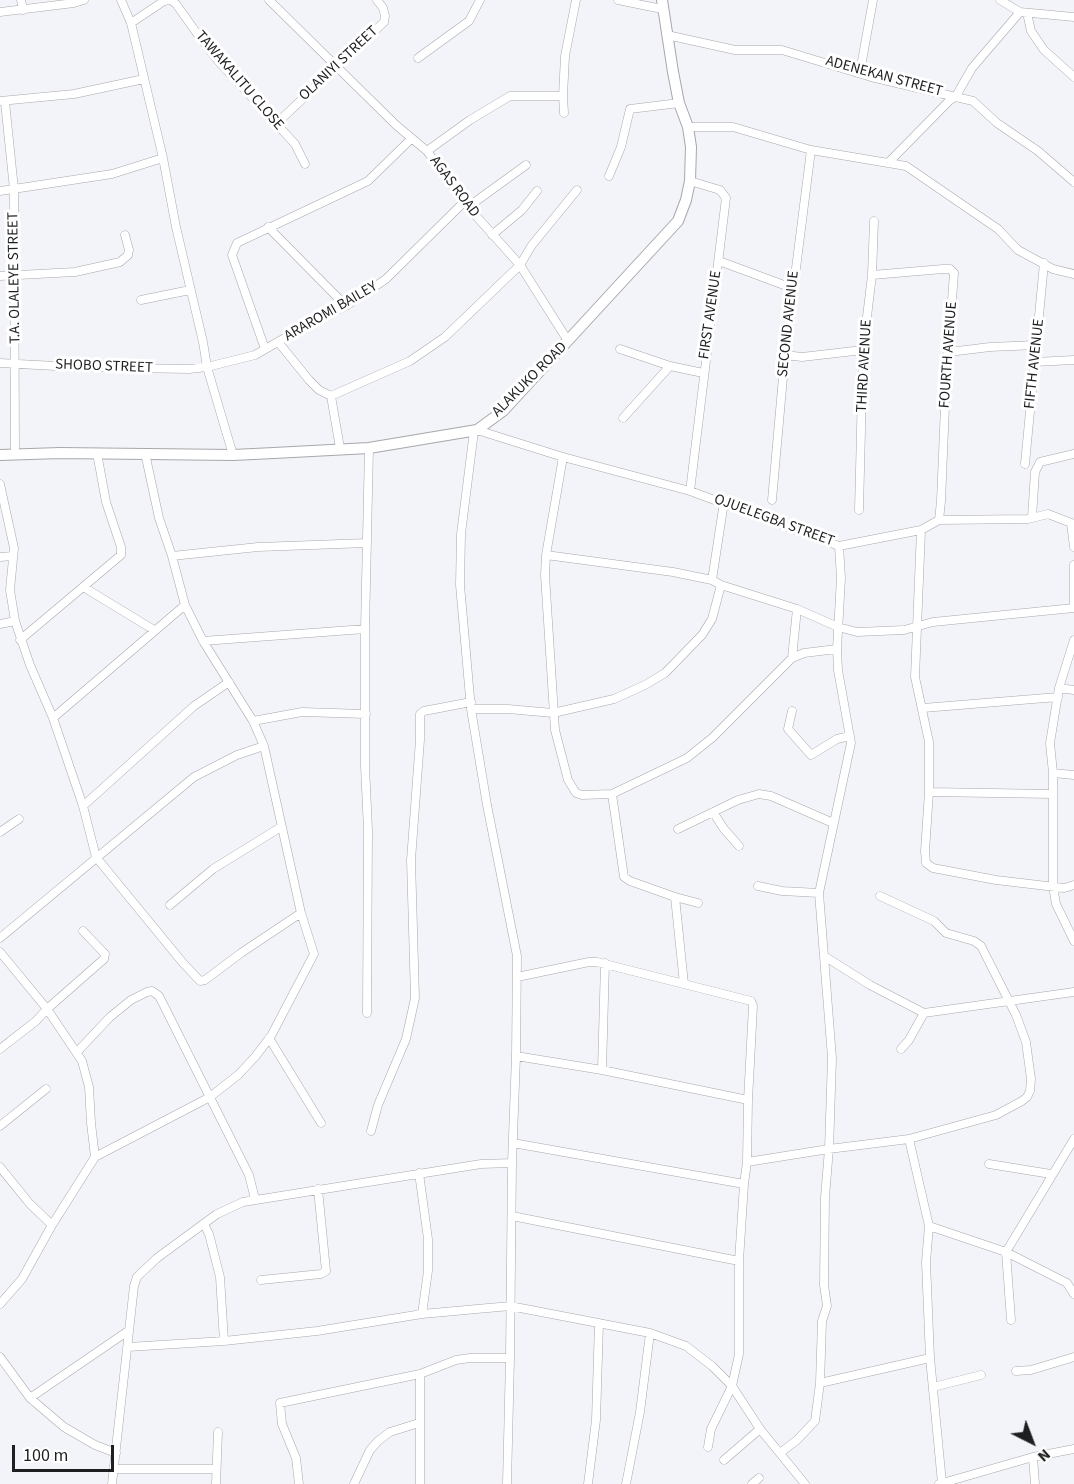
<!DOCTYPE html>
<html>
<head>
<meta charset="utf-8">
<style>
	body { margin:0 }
	#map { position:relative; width:1074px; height:1484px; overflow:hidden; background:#f3f4f9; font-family:"Source Sans 3",sans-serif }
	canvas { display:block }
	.north { position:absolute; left:1002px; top:1412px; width:60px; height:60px; -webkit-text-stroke:4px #fff; paint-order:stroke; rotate:138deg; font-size:16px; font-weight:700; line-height:24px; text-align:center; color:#1e1f20 }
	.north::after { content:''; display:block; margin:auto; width:21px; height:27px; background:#1e1f20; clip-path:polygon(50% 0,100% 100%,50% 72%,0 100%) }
	.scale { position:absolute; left:12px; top:1445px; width:102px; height:27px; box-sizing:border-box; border:3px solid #1e1f20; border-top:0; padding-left:8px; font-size:18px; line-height:21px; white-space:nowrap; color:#1e1f20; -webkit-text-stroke:4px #fff; paint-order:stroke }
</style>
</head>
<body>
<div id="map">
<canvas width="1074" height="1484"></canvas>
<div class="north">N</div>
<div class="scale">100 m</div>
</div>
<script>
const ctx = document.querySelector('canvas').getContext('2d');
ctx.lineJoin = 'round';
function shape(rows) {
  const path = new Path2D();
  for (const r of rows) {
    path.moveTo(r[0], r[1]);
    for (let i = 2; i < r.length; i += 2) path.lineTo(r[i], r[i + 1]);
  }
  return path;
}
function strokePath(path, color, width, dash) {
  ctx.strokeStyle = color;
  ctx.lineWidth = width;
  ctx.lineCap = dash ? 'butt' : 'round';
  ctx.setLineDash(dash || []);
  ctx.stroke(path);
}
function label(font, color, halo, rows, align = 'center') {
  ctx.font = font + ' "Source Sans 3",sans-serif';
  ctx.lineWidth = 6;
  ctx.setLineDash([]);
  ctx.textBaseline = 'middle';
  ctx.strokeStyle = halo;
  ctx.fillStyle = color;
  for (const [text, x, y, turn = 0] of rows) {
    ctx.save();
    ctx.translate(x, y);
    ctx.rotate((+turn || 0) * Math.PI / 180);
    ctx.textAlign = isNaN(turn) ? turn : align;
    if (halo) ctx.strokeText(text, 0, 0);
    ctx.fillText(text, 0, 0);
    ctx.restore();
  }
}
const street = shape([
	[21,0,23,10],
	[121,0,131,23,163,158,176,227,203,342,207,367,233,455],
	[171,0,176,4,201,39,220,63,295,144,305,164],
	[269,0,396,125,427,151,468,207,520,265,568,341],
	[618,0,662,9],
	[1000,0,1020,12,1074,17],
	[0,12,74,3,84,0],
	[1027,13,1031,31,1044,50,1074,77],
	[131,23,164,1,170,0],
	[667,35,735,50,782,50,871,77,973,101,997,123,1038,151,1074,182],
	[418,58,469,21,480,0],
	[860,72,873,0],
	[0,101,74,94,144,79],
	[5,102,14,189,15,454],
	[564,113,563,96,565,56,576,0],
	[277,123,384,22,385,16,383,8,377,0],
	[688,127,733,127,811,150,906,166,998,229,1018,250,1053,269,1074,274],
	[427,151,470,120,510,96,563,96],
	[888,163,949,101,956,96,972,68,1020,12],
	[609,176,621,147,630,109,679,103],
	[690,181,720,190,726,198,690,491],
	[0,191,112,174,163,158],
	[468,207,526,165],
	[268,227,346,306],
	[492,235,522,210,537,191],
	[719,261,792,288],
	[872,275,943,269,950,269,954,273,946,382,941,501,939,520],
	[0,276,75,272,120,262,128,255,129,250,125,235],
	[141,300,190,290],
	[279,343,309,380,319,390,331,396,410,361,445,337,520,265,532,245,577,190],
	[265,349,232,255,237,243,368,181,411,139],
	[620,349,670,366,703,373],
	[949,352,990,347,1036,345],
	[785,355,802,357,863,350],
	[1034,362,1074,360],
	[0,363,74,367,189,369,207,367,255,355,318,319,346,306,386,279,464,202],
	[331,396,340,448],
	[623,418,670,366],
	[477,430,563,457,690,491,839,546,921,530,939,520,1028,519,1048,514,1074,524],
	[474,431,461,534,460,585,471,709,487,805,517,956,516,1056,512,1163,510,1358,507,1484],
	[563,457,546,555,545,575,555,730,568,780,576,793,582,795,612,794,687,758,712,738,792,658,804,653,837,649],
	[1025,464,1044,263],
	[0,484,14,548,10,590,15,621,30,665,53,718,83,806,96,857,183,963,200,981,205,980,241,953,301,913],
	[772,500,785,355,811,150],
	[859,510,863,350,872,275,874,221],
	[1032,517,1035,472,1040,462,1074,454],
	[1071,523,1074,547],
	[921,530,915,677,929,742,929,792,925,851,926,863,933,868,996,880,1064,888,1074,885],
	[546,555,673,572,712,580,721,585,797,609,838,627,857,632,904,630,933,622,1074,608],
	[172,556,258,547,367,543],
	[0,557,13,556],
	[1074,565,1074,607],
	[712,580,724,502],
	[85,588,154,630],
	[0,624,15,621],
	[20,640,121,555,121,547,106,502,97,453],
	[1074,640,1059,688,1050,743,1053,773,1053,886,1056,904,1074,941],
	[203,641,365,629],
	[792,658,797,609],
	[1059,688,1074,690],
	[923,708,1058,697],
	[471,709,508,709,553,713,614,699,645,685,665,673,702,635,712,619,721,585],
	[792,711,788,729,811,755,837,739,850,736],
	[53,718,185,605],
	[253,721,302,712,366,714],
	[1053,773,1074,775],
	[929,792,1053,794],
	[612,794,624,877,630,881,675,897,698,903],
	[83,806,194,706,229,682],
	[713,812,724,829,739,846],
	[678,829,738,800,759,794,771,796,833,823],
	[0,832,19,819],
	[758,886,782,891,819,893],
	[675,897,684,984],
	[170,905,213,869,281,827],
	[0,938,194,777,237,755,264,746],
	[0,952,47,1009,82,1061,89,1087,91,1123,95,1157],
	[824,956,870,985,924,1013,1074,992],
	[517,977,589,962,597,962,751,1001,753,1006,748,1100,747,1162,744,1184,739,1261,739,1354,732,1386,711,1429,708,1447],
	[367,1013,368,830,365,766,365,629,369,448],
	[269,1038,321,1123],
	[0,1049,36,1021,47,1009,104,959,105,954,83,931],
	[901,1049,909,1040,924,1013],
	[77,1052,110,1017,131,1000,147,992,152,991,159,996,249,1175,255,1199],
	[516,1056,602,1070,748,1100],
	[602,1070,605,963],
	[0,1126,46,1089],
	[371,1131,378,1105,406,1039,415,998,411,860,420,740,420,714,424,711,471,702],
	[909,1139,929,1226,926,1262,930,1358,942,1483],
	[513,1143,744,1184],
	[747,1162,829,1149,909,1139,996,1115,1022,1101,1027,1097,1030,1091,1031,1079,1026,1042,1016,1015,981,946,974,941,946,933,934,921,880,896],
	[989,1164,1051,1174],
	[0,1167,30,1204,52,1225],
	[419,1173,428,1239,428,1271,422,1314],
	[512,1216,739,1261],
	[204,1224,209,1234,220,1277,224,1341],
	[929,1226,1006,1252,1067,1283,1074,1294],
	[261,1280,321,1274,326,1271,318,1189],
	[0,1304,22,1279,52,1225,95,1157,210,1097,238,1075,255,1057,271,1036,314,954,301,913,264,746,253,721,203,641,185,605,172,556,159,518,145,453],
	[1011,1320,1006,1252,1074,1139],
	[128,1347,224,1341,317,1331,422,1314,510,1306,650,1333,686,1346,712,1366,732,1386,760,1429,805,1484],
	[0,1357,30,1398,64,1427,95,1445,116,1453],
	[1016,1371,1031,1370,1074,1357],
	[420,1374,420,1484],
	[820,1383,930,1358],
	[933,1387,981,1375],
	[30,1398,128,1331],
	[780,1453,797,1440,815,1421,820,1383,822,1321,827,1306,824,1285,825,1197,829,1149,832,1058,819,893,851,743,838,670,837,649,841,578,839,546],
	[1033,1457,1035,1484],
	[724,1460,760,1429],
	[115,1469,216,1469],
	[112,1484,134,1286,137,1277,157,1258,217,1214,243,1202,481,1164,512,1163],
	[216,1484,218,1432],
	[299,1484,296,1458,282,1424,280,1403,420,1374,456,1360,470,1358,510,1358],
	[354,1484,370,1450,378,1441,390,1432,419,1423],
	[588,1484,596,1420,599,1323],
	[626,1484,640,1412,650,1333],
	[752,1484,759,1478],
	[939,1484,1033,1457,1074,1449]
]);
const secondary = shape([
	[0,455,60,453,233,455,274,453,369,448,477,430,503,411,678,221,686,200,690,181,691,147,688,127,679,103,673,72,662,0]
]);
strokePath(street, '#a6a8ab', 9);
strokePath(secondary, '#a6a8ab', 12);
strokePath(street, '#fff', 8);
strokePath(secondary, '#fff', 10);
label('15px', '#1e1f20', '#fff', [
	["OLANIYI STREET",339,64,-43],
	["ADENEKAN STREET",884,77,15],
	["TAWAKALITU CLOSE",239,81,49],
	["AGAS ROAD",454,187,53],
	["T.A. OLALEYE STREET",15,278,-91],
	["ARAROMI BAILEY",331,312,-30],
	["FIRST AVENUE",711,315,-82],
	["SECOND AVENUE",789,324,-84],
	["FOURTH AVENUE",949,355,-86],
	["FIFTH AVENUE",1035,364,-84],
	["THIRD AVENUE",865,366,-87],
	["SHOBO STREET",104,367,2],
	["ALAKUKO ROAD",530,380,-45],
	["OJUELEGBA STREET",774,521,20]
]);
</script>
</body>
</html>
